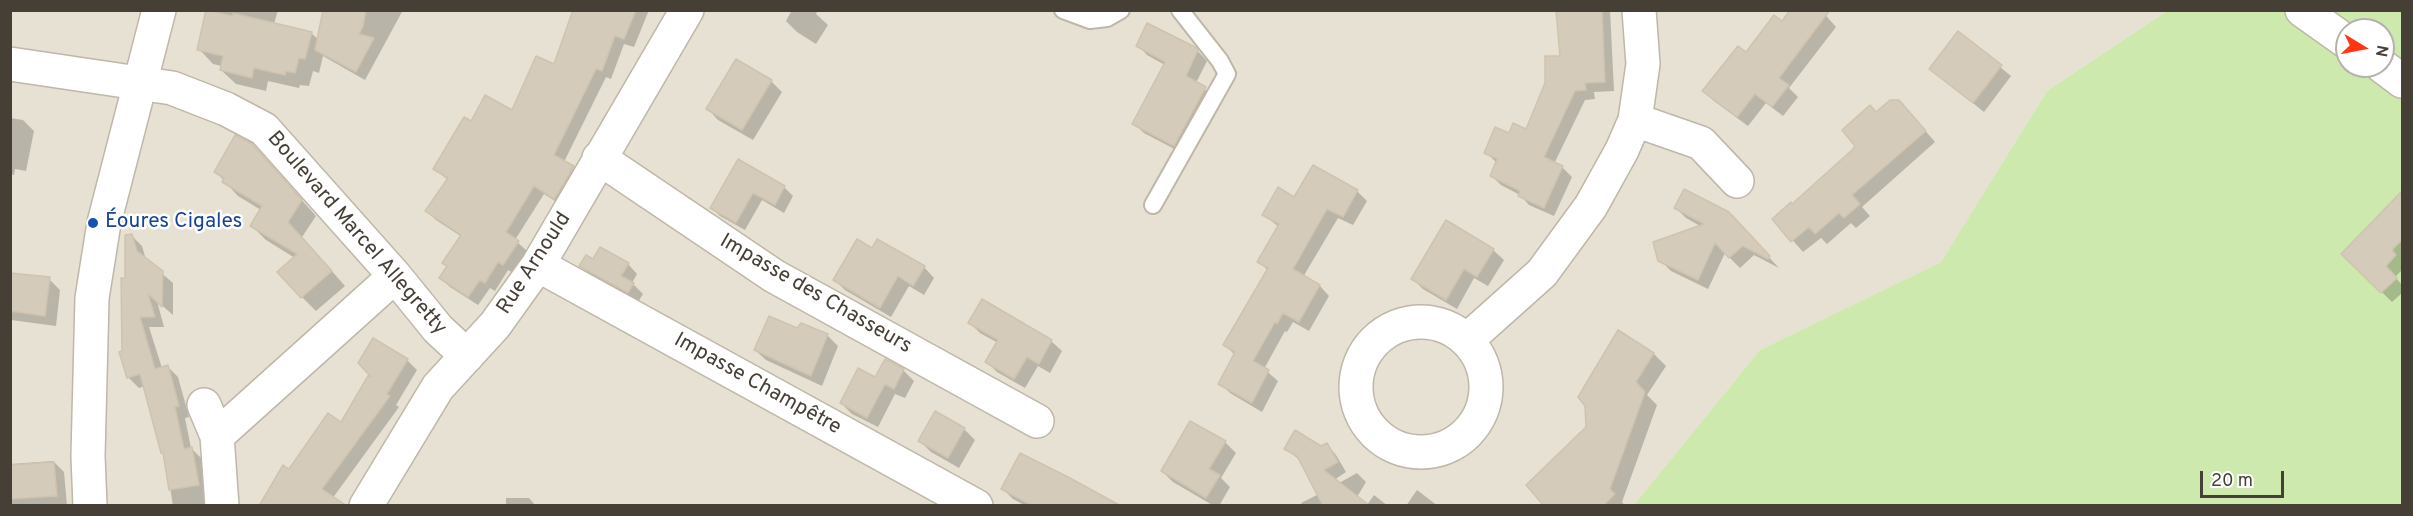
<!DOCTYPE html>
<html>
<head>
<meta charset="utf-8">
<style>
	body { margin:0 }
	#map { position:relative; width:2413px; height:516px; overflow:hidden; background:#f3efe6; font-family:Overpass,sans-serif }
	canvas { display:block }
	.frame { position:absolute; inset:0; border:12px solid #463f35; pointer-events:none }
	.north { position:absolute; left:2335px; top:18px; width:60px; height:60px; box-sizing:border-box; background:#fff; border:2px solid #b5b2ae; border-radius:50%; rotate:100deg; font-size:16px; font-weight:700; line-height:24px; text-align:center; color:#463f35 }
	.north::after { content:''; display:block; margin:auto; width:21px; height:27px; background:#ff3611; clip-path:polygon(50% 0,100% 100%,50% 72%,0 100%) }
	.scale { position:absolute; left:2200px; top:471px; width:84px; height:27px; box-sizing:border-box; border:3px solid #463f35; border-top:0; padding-left:8px; font-size:18px; line-height:21px; white-space:nowrap; color:#463f35; -webkit-text-stroke:4px #fff; paint-order:stroke }
</style>
</head>
<body>
<div id="map">
<canvas width="2413" height="516"></canvas>
<div class="frame"></div>
<div class="north">N</div>
<div class="scale">20 m</div>
</div>
<script>
const ctx = document.querySelector('canvas').getContext('2d');
ctx.lineJoin = 'round';
function fill(path, color) {
  ctx.fillStyle = color;
  ctx.fill(path, 'evenodd');
}
function shape(rows) {
  const path = new Path2D();
  for (const r of rows) {
    if (r.length === 3) {
      path.moveTo(r[0] + r[2], r[1]);
      path.arc(r[0], r[1], r[2], 0, 2 * Math.PI);
      continue;
    }
    path.moveTo(r[0], r[1]);
    for (let i = 2; i < r.length; i += 2) path.lineTo(r[i], r[i + 1]);
  }
  return path;
}
function strokePath(path, color, width, dash) {
  ctx.strokeStyle = color;
  ctx.lineWidth = width;
  ctx.lineCap = dash ? 'butt' : 'round';
  ctx.setLineDash(dash || []);
  ctx.stroke(path);
}
function label(font, color, halo, rows, align = 'center') {
  ctx.font = font + ' Overpass,sans-serif';
  ctx.lineWidth = 5;
  ctx.setLineDash([]);
  ctx.textBaseline = 'middle';
  ctx.strokeStyle = halo;
  ctx.fillStyle = color;
  for (const [text, x, y, turn = 0] of rows) {
    ctx.save();
    ctx.translate(x, y);
    ctx.rotate((+turn || 0) * Math.PI / 180);
    ctx.textAlign = isNaN(turn) ? turn : align;
    if (halo) ctx.strokeText(text, 0, 0);
    ctx.fillText(text, 0, 0);
    ctx.restore();
  }
}
fill(shape([
	[10,11,2167,11,2047,91,1941,262,1760,350,1633,506,11,505]
]), '#e7e1d3');
fill(shape([
	[2167,11,2402,11,2402,505,1633,506,1760,350,1941,262,2047,91],
	[2347,30,2383,30,2383,66,2347,66]
]), '#cde9ad');
fill(shape([
	[211,10,278,10,274,24,311,33,319,40,324,10,403,10,365,80,323,56,319,73,313,71,309,86,300,85,299,88,268,81,266,91,236,84,221,70,222,66,213,64,199,49],
	[591,10,649,10,634,47,624,44,611,79,606,77,564,162,582,177,564,207,544,194,515,240,527,251,513,273,508,270,495,291,490,288,478,305,450,287,441,278,449,267,462,237,436,220,427,211,448,180,435,169,471,124,512,112,554,66],
	[792,10,818,10,816,14,828,25,816,44,797,32,786,21],
	[1555,10,1610,10,1614,91,1594,92,1595,99,1585,100,1554,164,1562,167,1572,177,1554,216,1529,205,1520,195,1501,185,1491,175,1497,163,1486,152,1510,135,1526,131,1561,58,1558,15],
	[1821,10,1836,27,1789,88,1798,97,1783,116,1766,103,1748,126,1714,101,1704,91,1746,54],
	[1958,33,2011,76,1984,112,1931,69],
	[1138,45,1195,48,1207,61,1196,83,1214,97,1184,154,1144,133,1134,123,1165,65,1147,55],
	[771,81,782,92,753,140,718,120,708,109],
	[1910,113,1935,142,1862,207,1870,216,1856,228,1851,223,1827,244,1821,238,1803,252,1774,219,1792,206,1853,151,1877,114],
	[10,118,23,120,34,131,26,171,15,169,14,175,10,174],
	[266,160,316,216,302,237,345,286,316,311,302,297,295,258,266,240,252,226,261,210,238,196,216,172],
	[738,161,784,187,793,196,784,213,762,200,745,230,720,216,711,207],
	[1357,191,1367,201,1353,225,1338,218,1303,277,1320,286,1329,296,1309,331,1293,322,1287,332,1285,331,1264,369,1278,381,1262,412,1230,393,1220,383,1235,355,1225,345,1268,271,1259,261,1279,227,1264,215,1295,199],
	[1676,208,1735,221,1779,268,1754,255,1740,268,1725,253,1708,289,1671,271,1660,260,1702,227,1686,218],
	[2402,209,2402,270,2395,277,2402,285,2402,293,2392,302,2343,254],
	[1447,223,1493,250,1504,260,1488,286,1474,278,1457,309,1423,289,1413,279],
	[131,235,142,246,146,260,173,283,173,315,157,301,164,327,149,327,162,368,167,366,178,377,189,417,185,418,191,448,203,460,209,506,173,506,165,455,162,453,145,386,139,388,128,377,124,352,126,279],
	[594,261,628,264,637,274,632,283,643,294,638,302,591,276,581,266],
	[924,267,934,278,924,295,909,286,891,317,845,290,835,280],
	[10,274,49,279,60,290,56,326,11,320,10,323],
	[982,301,1051,341,1062,351,1050,373,1038,366,1025,388,997,372,987,362,998,343,980,333,970,323],
	[798,330,827,335,838,346,822,386,766,360,755,350],
	[1618,332,1654,354,1666,366,1647,395,1657,405,1622,502,1625,506,1541,506,1588,428],
	[407,360,417,370,396,405,399,407,332,499,289,471,342,425,377,382],
	[903,370,914,381,905,398,895,394,878,427,852,414,841,403,876,379],
	[964,429,975,440,959,468,931,452,920,441],
	[1225,442,1236,453,1221,478,1230,487,1219,506,1214,506,1173,482,1162,471],
	[1327,445,1336,455,1346,472,1334,480,1339,483,1357,473,1366,482,1357,497,1367,505,1374,495,1388,506,1303,506,1301,503,1319,494,1302,462,1286,449,1321,448],
	[53,461,64,472,67,506,11,506,10,464],
	[1003,489,1118,506,1026,506,1013,499],
	[1417,490,1438,506,1406,506],
	[506,498,529,498,536,506,506,506]
]), '#0003');
const building = shape([
	[206,10,233,16,233,13,312,32,305,59,299,58,295,73,286,71,285,75,254,68,252,78,220,70,223,56,197,50,206,10],
	[323,10,366,10,363,26,359,34,374,38,356,72,315,50,323,10],
	[573,10,636,10,624,39,615,36,602,71,596,69,554,155,574,166,563,185,554,199,534,186,506,232,519,241,503,265,498,262,485,283,480,280,468,297,439,278,447,266,442,263,461,235,425,211,448,178,433,169,464,117,471,121,485,95,512,110,536,56,554,64,573,10],
	[1556,10,1602,10,1605,82,1585,83,1586,90,1575,91,1544,157,1563,166,1544,208,1518,196,1520,191,1490,176,1497,159,1484,153,1495,127,1509,133,1513,123,1526,129,1545,83,1545,56,1560,56,1556,10],
	[1790,10,1830,10,1779,78,1789,85,1772,107,1755,94,1737,117,1702,91,1738,46,1746,52,1774,15,1782,21,1790,10],
	[1147,23,1195,47,1198,50,1186,76,1206,87,1174,146,1132,124,1165,62,1136,46,1147,23],
	[1958,31,2002,65,1973,103,1929,69,1958,31],
	[736,59,772,80,742,130,706,109,736,59],
	[1890,100,1899,100,1926,131,1852,195,1860,204,1844,218,1839,213,1815,234,1809,227,1791,242,1772,219,1791,202,1792,204,1852,150,1855,146,1842,130,1870,105,1876,112,1890,100],
	[235,135,252,144,302,200,288,222,332,271,301,298,277,272,297,254,250,226,262,206,222,182,224,178,214,172,235,135],
	[738,159,785,186,775,205,753,193,736,223,710,208,738,159],
	[1313,165,1358,190,1343,217,1327,209,1293,269,1320,285,1299,322,1283,313,1277,324,1275,322,1253,361,1269,370,1252,403,1218,384,1235,352,1223,345,1268,268,1257,262,1279,224,1262,215,1278,187,1294,197,1313,165],
	[1684,189,1729,212,1770,256,1768,259,1743,246,1729,258,1715,243,1698,280,1658,261,1653,242,1704,224,1674,208,1684,189],
	[2403,190,2403,239,2392,250,2396,255,2386,266,2397,278,2381,293,2341,254,2403,190],
	[1446,220,1494,249,1477,277,1464,269,1446,300,1411,279,1446,220],
	[132,234,137,251,163,271,162,307,148,294,155,317,140,317,155,369,168,365,179,406,175,407,184,449,192,447,199,485,169,490,163,453,161,453,140,374,127,378,119,352,122,351,121,278,125,278,125,235,132,234],
	[857,239,872,248,877,239,925,266,913,286,898,276,880,308,833,280,857,239],
	[600,247,629,263,621,276,634,283,628,293,579,266,586,255,593,259,600,247],
	[10,273,50,277,45,316,10,311,10,273],
	[982,299,1052,340,1039,364,1027,357,1014,379,985,362,998,340,968,323,982,299],
	[769,316,797,328,801,323,828,334,811,376,754,350,769,316],
	[1618,330,1654,353,1636,382,1645,392,1610,489,1615,494,1603,506,1544,506,1526,485,1586,427,1585,406,1578,397,1618,330],
	[373,338,408,359,387,394,390,396,322,489,347,506,259,506,283,465,289,469,328,413,341,422,368,376,371,377,358,363,373,338],
	[885,359,904,369,894,389,885,384,867,418,840,403,858,368,875,377,885,359],
	[935,411,965,428,948,458,918,441,935,411],
	[1190,421,1226,441,1209,469,1220,475,1206,498,1161,471,1190,421],
	[1295,430,1321,446,1327,443,1338,462,1324,470,1370,506,1323,506,1297,456,1284,449,1295,430],
	[1020,453,1068,477,1121,506,1033,506,1001,489,1020,453],
	[54,462,57,496,10,499,10,465,54,462]
]);
fill(building, '#d5cbbb');
strokePath(building, '#d0c3ae', 1.5);
const service = shape([
	[1063,10,1090,20,1107,18,1121,10],
	[1153,205,1227,74,1220,61,1180,10]
]);
const minor = shape([
	[2302,10,2347,42],
	[10,64,172,88,226,109,264,129,395,276,438,329,467,356],
	[2382,66,2402,81],
	[1635,120,1701,143,1737,181],
	[599,158,774,276,1037,421],
	[538,265,976,506],
	[1421,387,65],
	[1467,340,1542,273,1591,206,1622,150,1635,120,1643,64,1639,10],
	[204,405,217,436],
	[222,506,217,436,395,276],
	[366,506,438,387,495,325,538,265,687,10]
]);
const tertiary = shape([
	[90,506,88,456,92,298,104,223,159,10]
]);
strokePath(service, '#bfb7a8', 20);
strokePath(minor, '#bfb7a8', 36);
strokePath(tertiary, '#bfb7a8', 36);
strokePath(service, '#fff', 16);
strokePath(minor, '#fff', 33);
strokePath(tertiary, '#fff', 33);
for (const [x, y, r, color] of [
	[93,223,6,"#1a4fb4"]
]) {
  const dot = new Path2D();
  dot.arc(x, y, r, 0, 2 * Math.PI);
  ctx.fillStyle = color;
  ctx.fill(dot);
  strokePath(dot, '#fff', 2);
}
label('21px', '#164399', '#fff', [
	["Éoures Cigales",105,223]
], 'left');
label('21px', '#463f35', '#fff', [
	["Boulevard Marcel Allegretty",356,234,49],
	["Rue Arnould",535,264,-57],
	["Impasse des Chasseurs",815,295,30],
	["Impasse Champêtre",757,385,29]
]);
</script>
</body>
</html>
